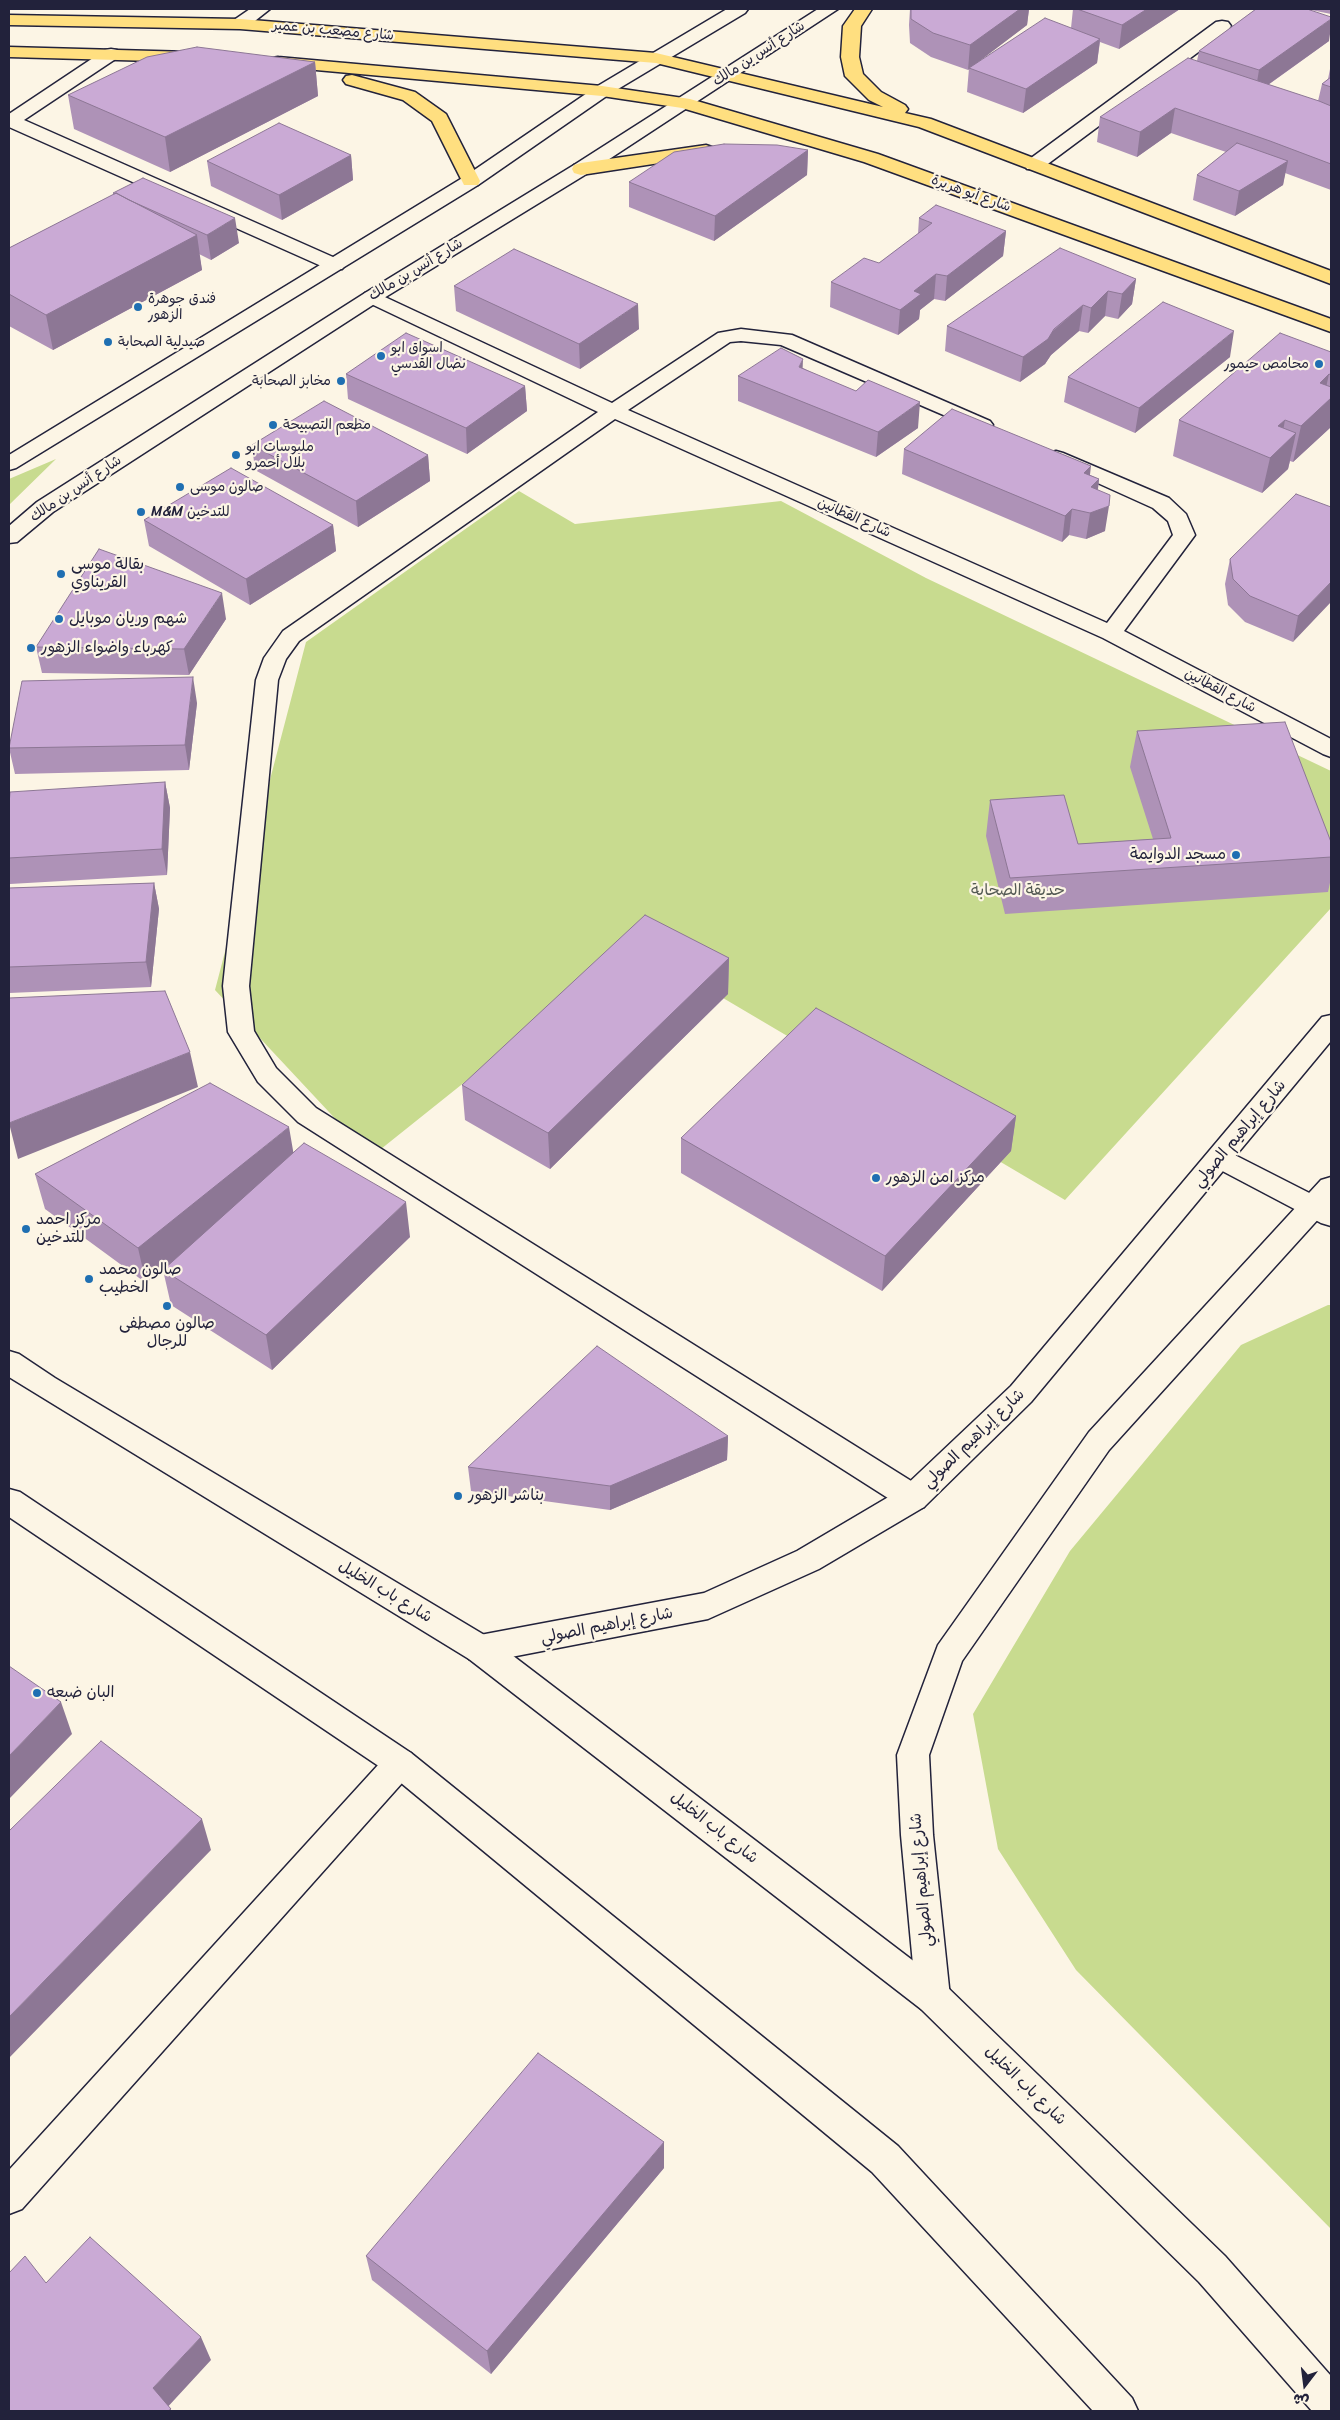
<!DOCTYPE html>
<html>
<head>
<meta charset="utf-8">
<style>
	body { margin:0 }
	#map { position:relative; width:1340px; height:2420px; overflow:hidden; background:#fcf5e5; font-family:Sriracha,"Playpen Sans Arabic",sans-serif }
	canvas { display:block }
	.frame { position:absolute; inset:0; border:10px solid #22223b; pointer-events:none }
	.north { position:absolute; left:1280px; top:2360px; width:50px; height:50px; -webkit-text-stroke:4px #fcf5e5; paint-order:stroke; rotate:195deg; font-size:14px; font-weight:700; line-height:20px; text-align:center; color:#22223b }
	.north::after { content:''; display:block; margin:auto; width:18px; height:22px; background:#22223b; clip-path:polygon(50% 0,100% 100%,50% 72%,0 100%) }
</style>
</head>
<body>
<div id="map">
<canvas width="1340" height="2420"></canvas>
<div class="frame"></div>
<div class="north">ش</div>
</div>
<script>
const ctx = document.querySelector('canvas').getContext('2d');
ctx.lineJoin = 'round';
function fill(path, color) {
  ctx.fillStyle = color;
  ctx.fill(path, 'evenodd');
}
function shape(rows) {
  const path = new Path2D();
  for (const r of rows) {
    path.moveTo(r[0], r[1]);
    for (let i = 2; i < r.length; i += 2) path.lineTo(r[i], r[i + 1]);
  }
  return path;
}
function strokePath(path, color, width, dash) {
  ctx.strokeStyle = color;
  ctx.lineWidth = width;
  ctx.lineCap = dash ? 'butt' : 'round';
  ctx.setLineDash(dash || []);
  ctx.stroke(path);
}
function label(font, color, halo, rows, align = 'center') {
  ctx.font = font + ' Sriracha,"Playpen Sans Arabic",sans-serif';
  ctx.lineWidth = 4.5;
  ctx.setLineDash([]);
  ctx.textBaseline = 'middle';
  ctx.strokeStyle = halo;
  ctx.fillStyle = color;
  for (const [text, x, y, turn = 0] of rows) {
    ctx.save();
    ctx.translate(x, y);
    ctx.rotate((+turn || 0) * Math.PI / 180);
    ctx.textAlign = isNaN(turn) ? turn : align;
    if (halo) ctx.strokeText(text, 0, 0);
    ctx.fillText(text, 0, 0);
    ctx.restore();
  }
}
fill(shape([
	[56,459,9,505,9,479],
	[519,491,575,524,781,501,926,578,1331,771,1331,908,1065,1200,635,946,371,1157,215,990,306,642],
	[1328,1305,1331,1305,1331,2229,1076,1970,998,1849,973,1714,1070,1551,1241,1345]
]), '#c8db8f');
const minor = shape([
	[250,9,270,9,246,28,234,28,231,24,234,20,250,9],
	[1222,21,1228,22,1231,26,1228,30,1041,169,1027,169,1025,165,1027,161,1216,22,1222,21],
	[111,49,117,50,120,54,117,58,24,120,342,261,345,265,342,269,328,269,9,127,9,114,105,50,111,49],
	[372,291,612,403,718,333,741,329,792,335,990,421,993,425,990,429,983,431,976,429,781,345,741,341,730,342,628,410,1107,623,1173,535,1168,521,1153,508,1049,461,1046,457,1049,453,1056,451,1063,453,1169,498,1186,514,1195,535,1124,631,1331,739,1331,757,1323,754,1103,638,615,419,299,641,286,659,278,680,249,986,254,1031,276,1068,316,1108,924,1489,928,1498,924,1507,913,1511,902,1507,298,1122,258,1082,228,1032,223,986,256,680,264,658,283,631,598,412,365,301,362,297,365,293,372,291],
	[1221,1148,1331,1204,1331,1226,1321,1223,1211,1165,1207,1158,1211,1151,1221,1148],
	[400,1748,411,1753,416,1763,411,1773,22,2209,9,2214,9,2170,389,1753,400,1748]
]);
const tertiary = shape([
	[1331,1015,1331,1041,1031,1402,924,1507,819,1569,708,1619,480,1663,469,1659,464,1649,469,1639,480,1635,704,1593,797,1551,902,1489,1011,1386,1322,1017,1331,1015],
	[1331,1177,1331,1205,1109,1450,962,1661,929,1755,933,1835,950,1997,945,2009,933,2013,921,2009,916,1997,901,1835,897,1755,938,1645,1089,1432,1321,1180,1331,1177]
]);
const secondary = shape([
	[727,9,748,9,745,13,608,95,478,185,16,468,9,470,9,455,464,177,596,87,727,9],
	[818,9,838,9,588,173,379,301,53,512,17,542,9,543,9,526,37,502,365,293,574,165,818,9],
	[9,1351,19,1354,55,1378,491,1639,945,1985,1225,2256,1331,2376,1331,2411,1312,2411,1199,2282,921,2009,469,1659,9,1377,9,1351],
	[9,1489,20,1492,411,1753,898,2146,1132,2398,1138,2411,1093,2411,872,2172,389,1773,9,1517,9,1489]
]);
const trunk = shape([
	[855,9,872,9,861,26,859,57,863,74,881,92,905,105,908,109,905,113,931,119,1331,271,1331,284,919,127,656,63,240,29,9,25,9,15,240,19,656,53,883,107,869,100,845,76,841,57,843,26,855,9],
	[9,47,190,52,196,53,199,57,196,61,190,62,9,57,9,47],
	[278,57,602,86,690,99,878,154,1331,319,1331,332,864,162,682,108,602,96,272,66,269,62,272,58,278,57],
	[352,75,415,92,446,114,480,181,478,185,464,185,432,121,403,100,346,84,343,80,346,76,352,75],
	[706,145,712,147,715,151,712,155,581,175,574,173,572,169,574,165,581,163,706,145]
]);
strokePath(minor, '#22223b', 3);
strokePath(tertiary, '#22223b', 3);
strokePath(secondary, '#22223b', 3);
strokePath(trunk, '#22223b', 3);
fill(minor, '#fcf5e5');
fill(tertiary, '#fcf5e5');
fill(secondary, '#fcf5e5');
fill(trunk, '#ffdf80');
fill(shape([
	[910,9,1029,9,1027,25,977,62,1071,28,1073,9,1180,9,1119,49,1100,42,1097,63,1023,113,967,92,969,68,968,70,931,57,910,43,909,25],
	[1256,9,1331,9,1331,14,1311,10,1329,41,1268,85,1318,101,1322,84,1328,79,1331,64,1331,190,1285,173,1283,185,1235,216,1193,200,1197,175,1226,152,1171,133,1137,157,1097,142,1100,117,1197,61,1199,51],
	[315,62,318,96,170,172,74,129,68,95],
	[808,150,807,175,714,241,629,207,629,182],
	[351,155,353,180,282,220,211,186,207,161],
	[113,193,239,243,211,260,199,254,202,270,53,350,9,326,9,248,113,195],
	[919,218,1006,231,1003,256,945,301,934,299,920,310,919,319,898,335,830,307,831,282,879,263,918,234],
	[1136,279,1132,304,1118,319,1105,316,1088,333,1079,331,1051,355,1045,364,1020,382,945,351,947,326],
	[454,286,639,329,580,369,456,311],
	[1331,352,1331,427,1293,462,1290,461,1288,469,1262,493,1173,456,1179,420],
	[1230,357,1135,433,1064,402,1068,377],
	[803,368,918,428,876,457,738,401,738,376],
	[346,374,525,386,527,411,467,454,348,399],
	[252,445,428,455,430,481,358,527,255,470],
	[904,449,1090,475,1099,479,1098,489,1105,531,1086,539,1069,535,1062,542,902,474],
	[1331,507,1293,642,1245,622,1228,605,1225,584,1230,559],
	[144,520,333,525,336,551,250,605,149,546],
	[226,619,189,675,42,673,36,647],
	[197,703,189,770,15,774,9,748],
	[1137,731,1331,842,1331,878,1328,892,1005,914,986,836,990,800,1078,844,1153,839,1130,767],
	[165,782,170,808,167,875,10,884,9,878,9,805],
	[154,883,159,909,151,987,9,993,9,888],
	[729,958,728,994,550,1169,465,1120,462,1085],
	[1016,1116,1011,1151,882,1291,681,1173,681,1138],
	[293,1152,410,1237,272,1370,171,1305,163,1270,166,1267,146,1283,45,1209,35,1174],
	[728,1436,727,1460,610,1510,471,1491,468,1467],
	[664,2168,491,2374,372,2280,366,2256]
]), '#ae92b7');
fill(shape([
	[1020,9,1029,9,1027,25,968,70,970,45],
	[1147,9,1180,9,1119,49,1122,25],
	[1331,19,1331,27,1329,41,1255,94,1259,70],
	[1100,39,1097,63,1023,113,1026,89],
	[315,62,318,96,170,172,165,137],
	[1175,108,1171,133,1137,157,1140,132],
	[808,150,807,175,714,241,715,216],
	[351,155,353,180,282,220,279,195],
	[1288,161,1283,185,1235,216,1239,191],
	[235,218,239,243,211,260,207,235],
	[1006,231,1003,256,945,301,947,276],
	[197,235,202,270,53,350,46,315],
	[936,274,934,299,920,310,919,319,898,335,900,310,914,291],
	[1136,279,1132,304,1118,319,1122,294],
	[1108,291,1105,316,1088,333,1091,308],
	[638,304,639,329,580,369,579,344],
	[1083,305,1079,331,1051,355,1045,364,1020,382,1023,357],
	[1234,331,1230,357,1135,433,1139,408],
	[803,359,802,384,799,367],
	[1329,374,1322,406,1331,398,1331,427,1293,462,1301,426,1320,383],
	[525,386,527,411,467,454,466,428],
	[920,402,918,428,876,457,878,432],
	[1285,420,1280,448,1296,433,1288,469,1262,493,1270,458,1278,426],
	[428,455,430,481,358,527,356,501],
	[1091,466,1088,492,1084,473],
	[1099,479,1096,505,1091,487],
	[1109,506,1105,531,1086,539,1090,513],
	[1072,509,1069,535,1062,542,1065,516],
	[333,525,336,551,250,605,246,579],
	[1331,582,1331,602,1293,642,1298,616],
	[222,593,226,619,189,675,184,649],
	[193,677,197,703,189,770,185,745],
	[165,782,170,808,167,875,162,849],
	[154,883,159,909,151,987,146,962],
	[729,958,728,994,550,1169,548,1133],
	[190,1052,198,1087,18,1159,9,1123],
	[1016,1116,1011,1151,882,1291,885,1256],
	[289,1127,295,1162,146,1283,138,1248],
	[406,1202,410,1237,272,1370,266,1335],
	[728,1436,727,1460,610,1510,610,1486],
	[61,1702,72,1734,9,1799,9,1756],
	[202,1819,211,1850,9,2058,9,2017],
	[664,2142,664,2168,491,2374,487,2351],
	[201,2337,211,2360,164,2411,153,2388]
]), '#8d7795');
const building = shape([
	[911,9,1020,9,970,45,933,33,911,19,911,9],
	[1077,9,1147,9,1122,25,1077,9],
	[1256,9,1307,9,1331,17,1331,19,1259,70,1199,51,1256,9],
	[1045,18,1100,39,1026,89,969,68,1045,18],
	[197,47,315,62,165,137,68,95,147,57,197,47],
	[1188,58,1319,101,1331,106,1331,164,1270,141,1175,108,1140,132,1100,117,1188,58],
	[1331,77,1331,87,1322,84,1331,77],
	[279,123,351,155,279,195,207,161,279,123],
	[1237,143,1288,161,1239,191,1197,175,1237,143],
	[724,144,777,145,808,150,715,216,629,182,674,152,724,144],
	[143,178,235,218,207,235,129,200,116,193,115,194,113,193,143,178],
	[116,193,197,235,46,315,9,294,9,248,116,193],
	[936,205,1006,231,947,276,936,274,914,291,921,294,900,310,831,282,864,258,879,263,932,223,919,218,936,205],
	[1060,248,1136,279,1122,294,1108,291,1091,308,1083,305,1054,329,1048,339,1023,357,947,326,1060,248],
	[514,249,638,304,579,344,454,286,514,249],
	[1163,302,1234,331,1139,408,1068,377,1163,302],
	[406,333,525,386,466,428,346,374,406,333],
	[1280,333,1331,352,1331,375,1329,374,1320,383,1331,387,1331,398,1301,426,1285,420,1278,426,1296,433,1270,458,1179,420,1280,333],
	[781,348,803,359,799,367,856,391,868,380,920,402,878,432,738,376,781,348],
	[324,401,428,455,356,501,252,445,324,401],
	[952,409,1091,466,1084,473,1099,479,1091,487,1110,495,1109,506,1090,513,1072,509,1065,516,904,449,952,409],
	[231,468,333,525,246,579,144,520,231,468],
	[1296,494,1331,507,1331,582,1298,616,1250,596,1233,579,1230,559,1296,494],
	[99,549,222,593,184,649,36,647,99,549],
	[193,677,185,745,9,748,22,681,193,677],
	[1285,722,1331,842,1331,857,1010,878,990,800,1064,795,1078,844,1171,838,1137,731,1285,722],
	[165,782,162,849,9,858,9,805,10,792,165,782],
	[154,883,146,962,9,967,9,888,154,883],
	[645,915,729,958,548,1133,462,1085,645,915],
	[165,991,190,1052,9,1123,9,998,165,991],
	[816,1008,1016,1116,885,1256,681,1138,816,1008],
	[210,1083,289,1127,138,1248,35,1174,210,1083],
	[304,1143,406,1202,266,1335,163,1270,304,1143],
	[597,1346,728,1436,610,1486,468,1467,597,1346],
	[9,1666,61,1702,9,1756,9,1666],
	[101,1741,202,1819,9,2017,9,1831,101,1741],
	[538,2053,664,2142,487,2351,366,2256,538,2053],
	[90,2237,201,2337,153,2388,171,2409,168,2411,9,2411,9,2273,25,2256,46,2283,90,2237]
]);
fill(building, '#caaad5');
strokePath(building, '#8d7795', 1);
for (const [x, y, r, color] of [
	[138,307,5,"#1f6fb2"],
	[108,342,5,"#1f6fb2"],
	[381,356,5,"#1f6fb2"],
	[1319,364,5,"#1f6fb2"],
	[341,381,5,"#1f6fb2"],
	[273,425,5,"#1f6fb2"],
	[236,455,5,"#1f6fb2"],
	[180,487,5,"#1f6fb2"],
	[141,512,5,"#1f6fb2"],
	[61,574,5,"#1f6fb2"],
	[59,619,5,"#1f6fb2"],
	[31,648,5,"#1f6fb2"],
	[1236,855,5,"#1f6fb2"],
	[876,1178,5,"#1f6fb2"],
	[26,1229,5,"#1f6fb2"],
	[89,1279,5,"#1f6fb2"],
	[167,1306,5,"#1f6fb2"],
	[458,1496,5,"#1f6fb2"],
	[37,1693,5,"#1f6fb2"]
]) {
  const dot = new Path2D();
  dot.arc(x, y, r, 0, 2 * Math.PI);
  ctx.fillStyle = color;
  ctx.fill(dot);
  strokePath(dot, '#fcf5e5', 2);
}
label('14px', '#22223b', '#fcf5e5', [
	["شارع مصعب بن عمير",333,31,5],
	["شارع أنس بن مالك",759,54,-33],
	["شارع أبو هريرة",971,194,20],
	["شارع أنس بن مالك",416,270,-31],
	["شارع أنس بن مالك",76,489,-34],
	["شارع القطانين",854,518,24],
	["شارع القطانين",1220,691,28]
]);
label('14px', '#22223b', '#fcf5e5', [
	["فندق جوهرة",148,299],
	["الزهور",148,315],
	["صيدلية الصحابة",118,342],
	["اسواق ابو",391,348],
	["نضال القدسي",391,364],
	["محامص حيمور",1309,364,"right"],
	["مخابز الصحابة",331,381,"right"],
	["مطعم التصبيحة",283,425],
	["ملبوسات ابو",246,447],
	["بلال أحمرو",246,463],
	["صالون موسى",190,487],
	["M&M للتدخين",151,512]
], 'left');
label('16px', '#22223b', '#fcf5e5', [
	["بقالة موسى",71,565],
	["القريناوي",71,583],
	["شهم وريان موبايل",69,619],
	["كهرباء واضواء الزهور",41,648],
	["مسجد الدوايمة",1226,855,"right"],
	["مركز امن الزهور",886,1178],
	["مركز احمد",36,1220],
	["للتدخين",36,1238],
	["صالون محمد",99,1270],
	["الخطيب",99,1288],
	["صالون مصطفى",167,1324,"center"],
	["للرجال",167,1342,"center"],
	["بناشر الزهور",468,1496],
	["البان ضبعه",47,1693]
], 'left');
label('16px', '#545a54', '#fcf5e5', [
	["حديقة الصحابة",1018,891]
]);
label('16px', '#22223b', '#fcf5e5', [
	["شارع إبراهيم الصولي",1240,1134,-50],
	["شارع إبراهيم الصولي",974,1439,-44],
	["شارع باب الخليل",385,1592,31],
	["شارع إبراهيم الصولي",607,1626,-11],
	["شارع باب الخليل",714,1828,38],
	["شارع إبراهيم الصولي",922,1880,-95],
	["شارع باب الخليل",1025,2086,44]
]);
</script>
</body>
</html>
